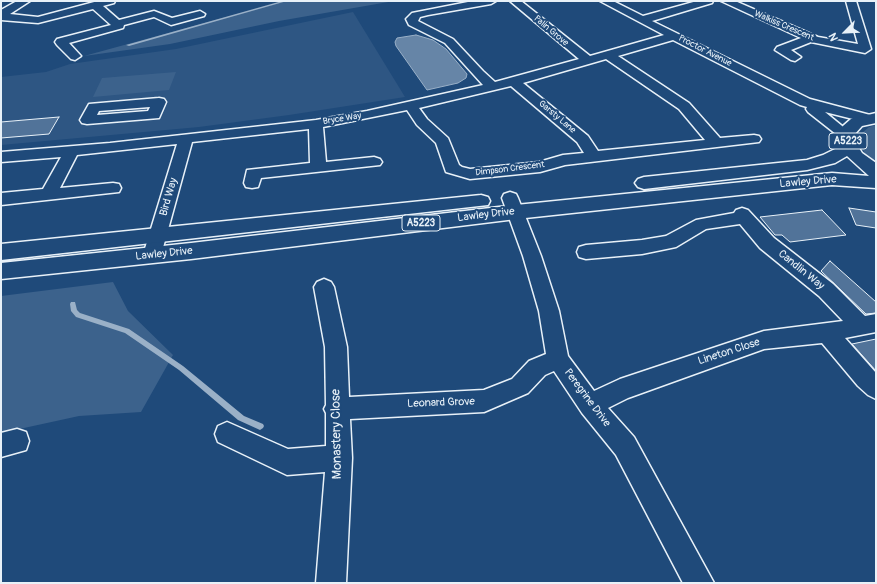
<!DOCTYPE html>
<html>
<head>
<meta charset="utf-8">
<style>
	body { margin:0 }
	#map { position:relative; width:877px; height:584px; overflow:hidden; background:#1f4a7a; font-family:Pangolin,sans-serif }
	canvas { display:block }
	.frame { position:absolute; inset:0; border:2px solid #e8f1f8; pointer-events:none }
	.north { position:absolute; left:825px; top:12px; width:40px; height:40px; -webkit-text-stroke:3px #1f4a7a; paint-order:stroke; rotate:246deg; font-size:11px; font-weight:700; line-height:16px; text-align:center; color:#e8f1f8 }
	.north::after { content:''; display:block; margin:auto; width:14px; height:18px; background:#e8f1f8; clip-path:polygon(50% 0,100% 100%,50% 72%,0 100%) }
</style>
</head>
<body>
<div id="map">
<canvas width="877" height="584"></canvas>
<div class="frame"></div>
<div class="north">N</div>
</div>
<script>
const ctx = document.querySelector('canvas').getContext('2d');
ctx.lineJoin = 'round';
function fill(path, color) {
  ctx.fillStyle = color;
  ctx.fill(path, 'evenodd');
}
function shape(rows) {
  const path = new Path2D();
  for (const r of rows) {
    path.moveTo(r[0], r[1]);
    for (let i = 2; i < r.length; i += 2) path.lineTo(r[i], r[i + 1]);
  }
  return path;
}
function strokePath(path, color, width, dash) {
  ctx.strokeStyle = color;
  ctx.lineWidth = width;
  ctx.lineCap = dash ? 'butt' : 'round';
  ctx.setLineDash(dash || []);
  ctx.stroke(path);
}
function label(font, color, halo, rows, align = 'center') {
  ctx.font = font + ' Pangolin,sans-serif';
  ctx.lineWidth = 4;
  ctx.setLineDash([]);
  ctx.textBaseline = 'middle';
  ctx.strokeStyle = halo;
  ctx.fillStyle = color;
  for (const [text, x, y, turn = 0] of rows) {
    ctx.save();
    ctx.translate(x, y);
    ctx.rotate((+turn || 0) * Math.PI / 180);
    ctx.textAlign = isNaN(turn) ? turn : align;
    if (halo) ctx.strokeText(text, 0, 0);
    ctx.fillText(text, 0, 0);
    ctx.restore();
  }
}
fill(shape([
	[353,12,405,97,289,115,199,127,1,145,1,77,46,72,70,64,176,49]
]), '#2e5683');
fill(shape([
	[285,1,394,1,279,21,170,44,84,56],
	[176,72,169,90,93,97,102,78],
	[876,125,876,164,865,154,859,143,861,134,869,127],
	[113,282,128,311,173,355,141,412,79,416,1,433,1,296]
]), '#3c628c');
const water = shape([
	[416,35,433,40,446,49,467,74,466,78,458,83,427,90,396,46,395,42,397,38,416,35]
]);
fill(water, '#6685a7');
strokePath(water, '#9ab0c7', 1);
fill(shape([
	[282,1,287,1,129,46,126,45,282,1],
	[71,302,75,302,77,310,80,313,129,329,183,366,244,416,263,424,264,426,263,428,260,430,238,420,179,370,125,333,76,317,71,311,70,304,71,302]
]), '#9ab0c7');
const building = shape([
	[59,117,49,134,1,138,1,122,59,117],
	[849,208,876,212,876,228,856,225,849,208],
	[822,210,846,235,790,242,782,235,775,235,760,217,822,210],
	[830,261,876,302,876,313,866,314,821,271,830,261],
	[876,339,876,371,852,344,876,339]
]);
fill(building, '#517399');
strokePath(building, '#e8f1f8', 1);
const minor = shape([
	[17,1,30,1,10,14,38,17,98,1,115,1,114,3,103,6,119,20,154,11,172,18,200,11,205,14,204,16,171,25,154,17,124,25,123,28,69,43,81,56,75,60,71,59,57,45,55,42,57,39,111,25,93,9,38,23,1,20,1,10,17,1],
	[473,1,496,1,491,4,428,15,420,17,418,21,453,39,483,71,495,82,579,59,510,1,521,1,590,56,664,35,600,1,613,1,643,16,697,1,713,1,712,3,652,21,810,99,874,116,876,119,874,122,869,123,825,112,853,135,851,138,841,138,808,112,806,109,807,107,800,105,673,40,618,56,689,103,720,138,754,135,759,136,761,139,759,142,565,165,540,172,470,179,446,172,436,143,417,125,407,110,323,127,326,162,374,157,380,159,382,162,380,165,261,178,258,187,252,188,246,187,244,183,247,170,310,163,309,129,192,142,161,255,159,260,152,262,145,260,143,255,177,144,77,155,60,188,113,183,119,184,121,188,119,192,1,205,1,193,43,189,61,157,1,162,1,152,110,143,316,120,367,111,483,85,445,43,409,25,406,19,412,13,473,1],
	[606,59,679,109,705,140,598,151,588,136,523,83,606,59],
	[511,86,577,142,584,153,563,155,539,162,470,169,462,167,459,165,448,138,427,119,419,108,511,86],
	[721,1,735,1,818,37,858,44,846,1,856,1,871,49,865,53,811,42,791,50,801,57,795,61,791,60,775,50,777,47,801,38,721,1],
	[159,98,164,99,166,102,159,118,87,124,82,123,80,120,89,104,159,98],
	[150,107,148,111,97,115,99,111,150,107],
	[510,192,516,194,518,198,541,256,559,311,568,356,594,391,620,379,764,331,843,321,819,296,760,248,740,224,706,229,676,247,642,254,586,259,579,257,577,252,579,247,586,245,642,240,666,236,696,220,734,213,736,210,742,208,748,210,774,238,833,284,865,316,876,314,876,332,845,338,876,373,876,399,868,395,858,386,822,343,764,349,628,398,608,408,634,437,714,583,683,583,616,455,582,413,554,371,545,375,528,393,484,412,350,419,352,458,346,583,316,583,325,472,287,475,218,442,215,434,218,426,227,422,288,449,326,446,326,413,324,409,326,405,325,347,314,287,317,282,324,279,331,282,334,287,347,347,349,397,484,390,512,379,529,361,546,354,539,311,523,256,502,198,504,194,510,192],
	[17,429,26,432,29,441,26,450,1,457,1,433,17,429]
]);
const major = shape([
	[876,113,876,123,862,126,854,135,856,143,862,153,876,163,876,188,832,185,516,219,191,259,1,279,1,263,191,243,516,205,832,173,869,176,847,156,835,163,807,170,644,189,638,187,635,183,638,179,644,177,807,160,823,155,837,148,840,143,838,135,843,126,851,119,876,113],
	[481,195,488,197,490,201,488,205,1,260,1,244,481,195]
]);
strokePath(minor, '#e8f1f8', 3);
strokePath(major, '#e8f1f8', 3);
fill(minor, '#1f4a7a');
fill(major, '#1f4a7a');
label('9px', '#e8f1f8', '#1f4a7a', [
	["Walkiss Crescent",784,26,23],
	["Palin Grove",551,31,40],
	["Proctor Avenue",705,51,27],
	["Garsty Lane",557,117,40],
	["Bryce Way",342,119,-9],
	["Dimpson Crescent",510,169,-7]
]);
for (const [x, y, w] of [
	[848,141,38],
	[421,223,38]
]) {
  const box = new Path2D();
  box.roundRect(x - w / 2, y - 8, w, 16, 3);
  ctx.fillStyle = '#1f4a7a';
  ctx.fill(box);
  strokePath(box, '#e8f1f8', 1);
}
label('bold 10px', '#e8f1f8', null, [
	["A5223",848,141],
	["A5223",421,223]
]);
label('11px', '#e8f1f8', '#1f4a7a', [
	["Lawley Drive",808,182,-5],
	["Bird Way",169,197,-74],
	["Lawley Drive",486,215,-7],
	["Lawley Drive",164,254,-6],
	["Candlin Way",801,270,39],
	["Lineton Close",729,352,-18],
	["Peregrine Drive",587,398,53],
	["Leonard Grove",441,403,-2]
]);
label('13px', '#e8f1f8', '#1f4a7a', [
	["Monastery Close",337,434,-91]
]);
</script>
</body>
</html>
